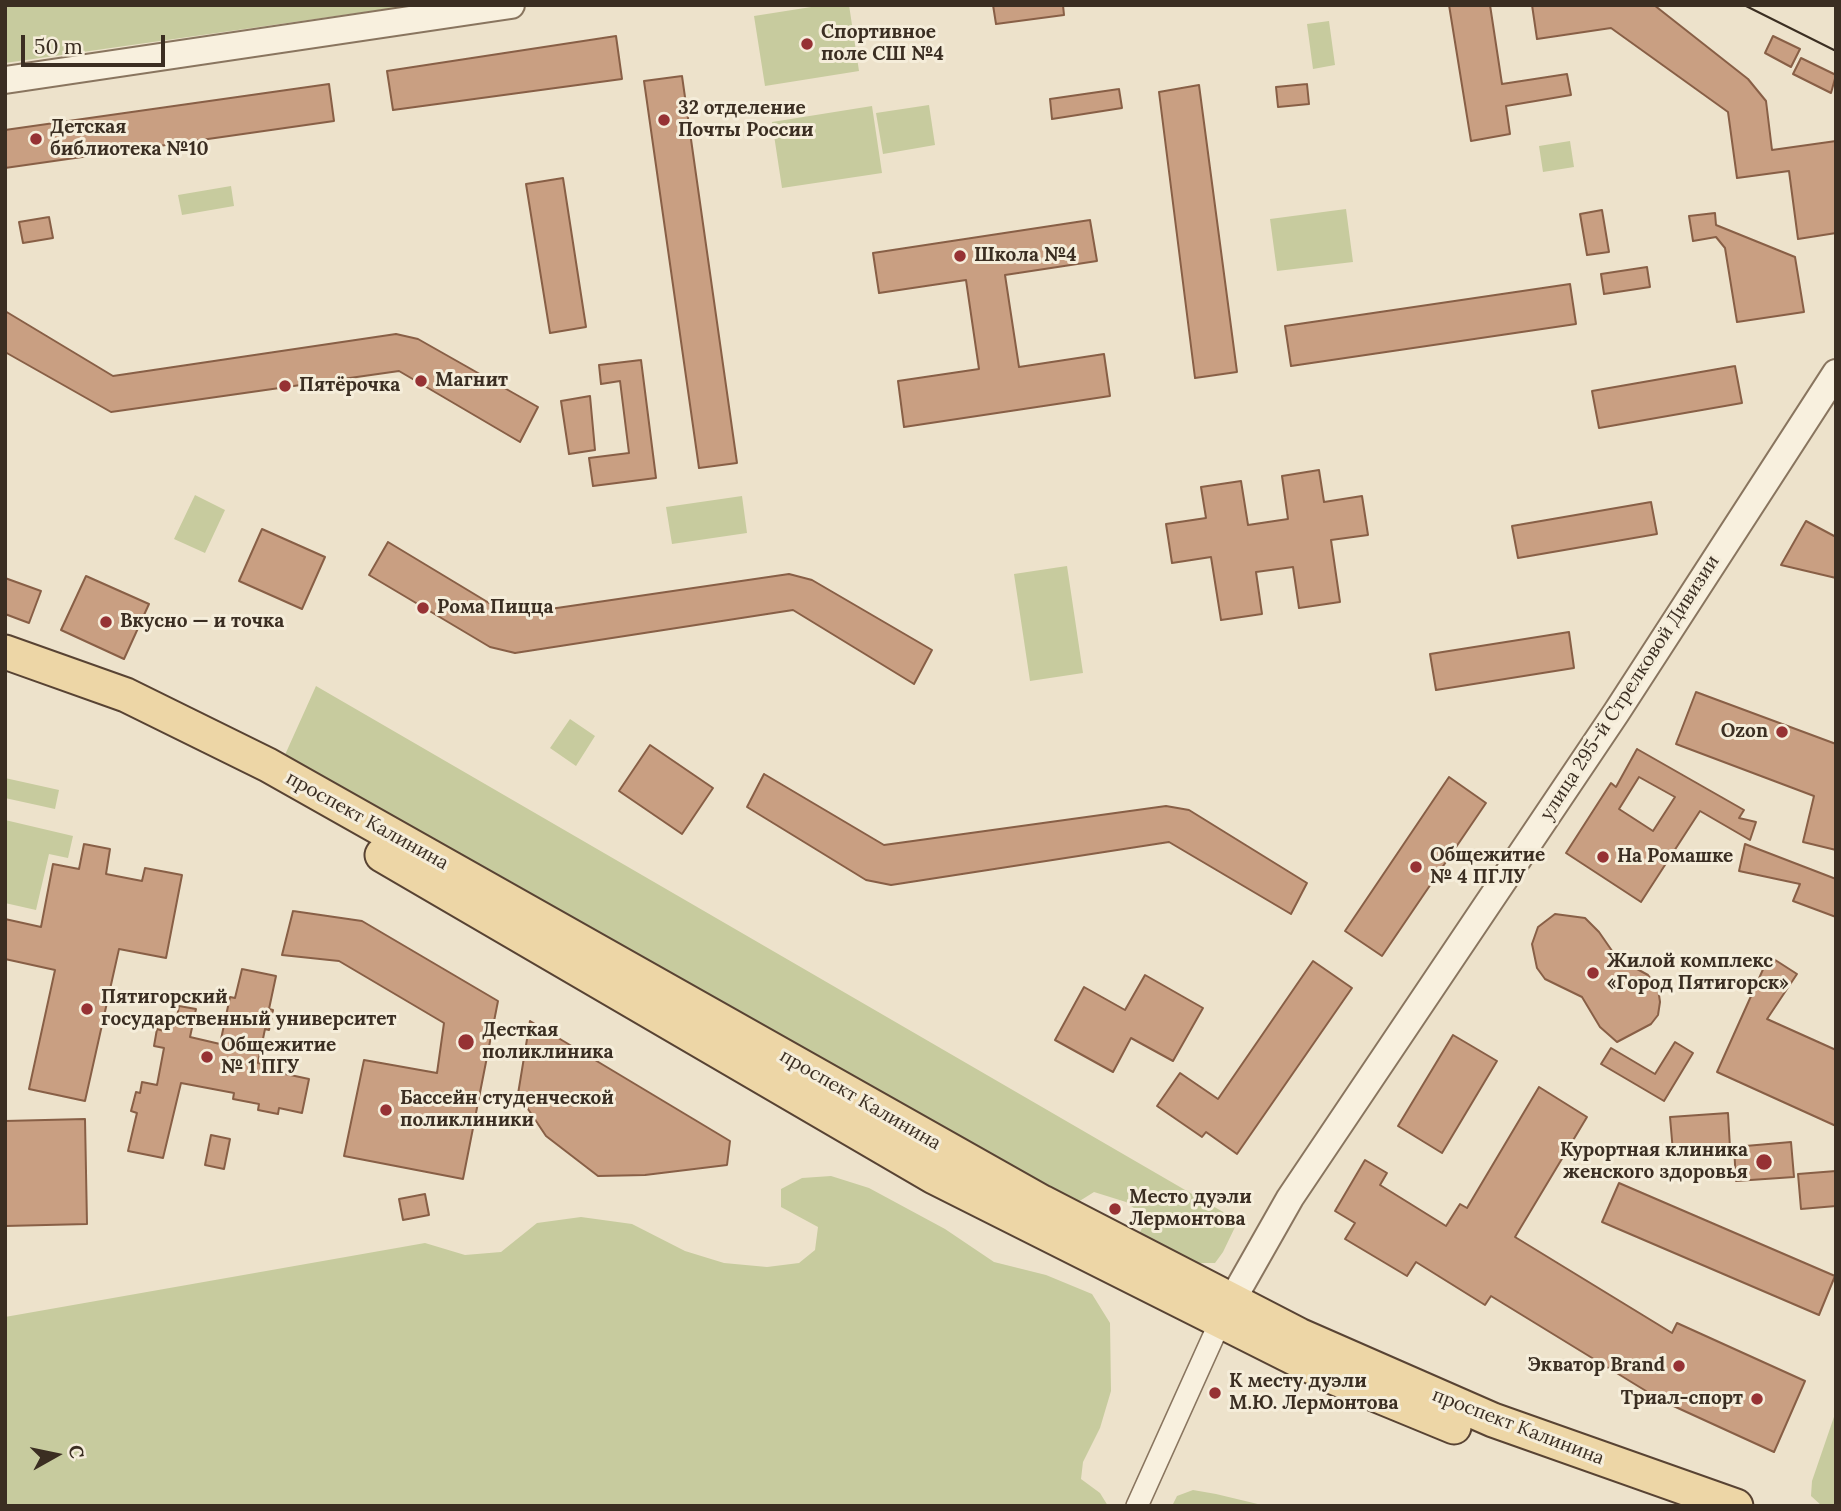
<!DOCTYPE html>
<html>
<head>
<meta charset="utf-8">
<style>
	body { margin:0 }
	#map { position:relative; width:1841px; height:1511px; overflow:hidden; background:#ede2cb; font-family:Lora,serif }
	canvas { display:block }
	.frame { position:absolute; inset:0; border:7px solid #3b2e22; pointer-events:none }
	.north { position:absolute; left:21px; top:1420px; width:70px; height:70px; -webkit-text-stroke:5px #f5edda; paint-order:stroke; rotate:81deg; font-size:19px; font-weight:700; line-height:28px; text-align:center; color:#3b2e22 }
	.north::after { content:''; display:block; margin:auto; width:24px; height:32px; background:#3b2e22; clip-path:polygon(50% 0,100% 100%,50% 72%,0 100%) }
	.scale { position:absolute; left:21px; top:35px; width:144px; height:32px; box-sizing:border-box; border:4px solid #3b2e22; border-top:0; padding-left:9px; font-size:21px; line-height:24px; white-space:nowrap; color:#3b2e22; -webkit-text-stroke:5px #f5edda; paint-order:stroke }
</style>
</head>
<body>
<div id="map">
<canvas width="1841" height="1511"></canvas>
<div class="frame"></div>
<div class="north">С</div>
<div class="scale">50 m</div>
</div>
<script>
const ctx = document.querySelector('canvas').getContext('2d');
ctx.lineJoin = 'round';
function fill(path, color) {
  ctx.fillStyle = color;
  ctx.fill(path, 'evenodd');
}
function shape(rows) {
  const path = new Path2D();
  for (const r of rows) {
    path.moveTo(r[0], r[1]);
    for (let i = 2; i < r.length; i += 2) path.lineTo(r[i], r[i + 1]);
  }
  return path;
}
function strokePath(path, color, width, dash) {
  ctx.strokeStyle = color;
  ctx.lineWidth = width;
  ctx.lineCap = dash ? 'butt' : 'round';
  ctx.setLineDash(dash || []);
  ctx.stroke(path);
}
function label(font, color, halo, rows, align = 'center') {
  ctx.font = font + ' Lora,serif';
  ctx.lineWidth = 6;
  ctx.setLineDash([]);
  ctx.textBaseline = 'middle';
  ctx.strokeStyle = halo;
  ctx.fillStyle = color;
  for (const [text, x, y, turn = 0] of rows) {
    ctx.save();
    ctx.translate(x, y);
    ctx.rotate((+turn || 0) * Math.PI / 180);
    ctx.textAlign = isNaN(turn) ? turn : align;
    if (halo) ctx.strokeText(text, 0, 0);
    ctx.fillText(text, 0, 0);
    ctx.restore();
  }
}
fill(shape([
	[5,5,414,5,5,63],
	[824,5,849,5,859,71,765,86,754,16],
	[1329,21,1335,65,1313,69,1307,24],
	[929,105,935,145,883,154,876,113],
	[872,106,882,173,782,188,772,122],
	[1570,141,1574,167,1543,172,1539,146],
	[231,186,234,206,182,215,178,195],
	[1346,209,1353,262,1277,271,1270,219],
	[195,495,225,510,205,553,174,539],
	[742,496,747,533,672,544,666,507],
	[1067,566,1083,673,1030,681,1014,574],
	[316,686,1230,1216,1236,1225,1223,1252,1215,1263,1190,1263,1140,1232,1147,1218,1126,1202,1094,1192,1078,1202,1037,1188,512,882,284,757],
	[570,719,595,736,576,766,550,748],
	[5,778,59,790,55,809,5,798],
	[5,820,73,836,68,858,49,854,36,910,5,903],
	[831,1176,869,1188,945,1229,994,1262,1046,1275,1092,1294,1110,1323,1111,1391,1100,1428,1083,1462,1081,1479,1100,1493,1108,1506,5,1506,5,1317,425,1243,465,1255,501,1252,537,1223,581,1217,632,1224,685,1251,724,1263,767,1267,799,1263,815,1250,818,1227,781,1207,781,1189,802,1178],
	[1836,1411,1836,1506,1822,1506,1811,1496,1812,1481],
	[1193,1490,1216,1494,1266,1506,1172,1506,1177,1496]
]), '#c7cb9e');
const building = shape([
	[993,5,1063,5,1064,15,996,24,993,5],
	[1449,5,1490,5,1502,84,1567,74,1571,95,1506,106,1510,134,1471,141,1449,5],
	[1532,5,1654,5,1748,79,1766,101,1772,150,1836,141,1836,233,1798,239,1789,171,1737,178,1728,112,1611,28,1537,39,1532,5],
	[616,36,622,79,393,110,387,71,616,36],
	[1773,36,1800,49,1791,67,1765,53,1773,36],
	[1801,58,1836,75,1831,93,1793,74,1801,58],
	[682,76,737,463,699,468,644,81,682,76],
	[329,84,334,121,5,168,5,130,329,84],
	[1307,84,1309,104,1278,107,1276,87,1307,84],
	[1199,85,1237,372,1195,378,1159,92,1199,85],
	[1119,89,1122,108,1052,119,1050,99,1119,89],
	[563,178,586,327,550,333,526,184,563,178],
	[1602,210,1609,252,1587,255,1580,214,1602,210],
	[1715,213,1716,225,1795,257,1804,312,1737,322,1725,248,1716,237,1693,241,1689,216,1715,213],
	[49,217,53,238,23,243,19,222,49,217],
	[1090,220,1097,261,1005,275,1019,367,1104,354,1110,396,904,427,898,381,979,369,966,280,879,293,873,253,1090,220],
	[1647,267,1650,287,1604,294,1601,274,1647,267],
	[1570,284,1576,324,1291,366,1285,326,1570,284],
	[5,311,113,376,396,334,418,339,538,407,520,442,399,371,111,412,5,352,5,311],
	[641,360,656,478,593,486,589,458,629,453,620,381,601,384,599,365,641,360],
	[1735,366,1742,403,1599,428,1592,391,1735,366],
	[590,396,595,450,569,454,561,401,590,396],
	[1319,470,1324,502,1362,496,1368,535,1331,540,1340,602,1299,608,1293,567,1256,572,1262,614,1221,620,1211,557,1172,563,1166,524,1206,518,1201,487,1241,481,1248,525,1288,519,1282,476,1319,470],
	[1651,502,1657,534,1518,558,1512,526,1651,502],
	[1806,521,1836,537,1836,578,1781,565,1806,521],
	[262,529,325,557,302,609,239,581,262,529],
	[388,542,509,615,789,574,812,580,932,650,914,684,793,610,515,653,490,647,369,575,388,542],
	[86,576,149,604,124,659,61,630,86,576],
	[5,578,41,591,29,623,5,614,5,578],
	[1569,632,1574,668,1436,690,1430,654,1569,632],
	[1696,692,1836,744,1836,850,1803,842,1814,796,1676,744,1696,692],
	[650,745,713,788,682,834,619,791,650,745],
	[1637,749,1744,810,1739,818,1756,822,1750,840,1700,811,1641,902,1566,853,1611,783,1616,787,1637,749],
	[1639,777,1675,797,1653,831,1619,809,1639,777],
	[764,774,884,845,1166,806,1189,810,1307,883,1291,914,1169,842,891,885,866,880,747,807,764,774],
	[1449,777,1486,803,1382,956,1345,931,1449,777],
	[84,844,110,849,106,874,142,881,145,868,182,875,166,958,119,949,85,1101,29,1089,55,970,5,959,5,919,41,927,53,864,79,869,84,844],
	[1745,844,1836,879,1836,917,1793,901,1800,884,1739,871,1745,844],
	[293,911,362,921,498,1001,463,1179,344,1156,364,1060,437,1073,444,1023,339,961,282,955,293,911],
	[1555,914,1585,918,1599,932,1617,958,1648,975,1658,988,1660,1002,1658,1015,1651,1024,1617,1042,1600,1027,1582,997,1545,979,1537,968,1532,944,1538,927,1555,914],
	[1769,956,1797,974,1767,1019,1836,1050,1836,1126,1717,1072,1769,956],
	[1313,961,1352,988,1237,1154,1206,1132,1202,1137,1157,1106,1180,1073,1218,1099,1313,961],
	[242,969,276,976,269,1009,273,1010,269,1030,265,1029,258,1063,282,1068,281,1073,309,1079,302,1113,279,1108,278,1114,258,1110,259,1104,233,1099,234,1093,181,1083,163,1158,128,1151,136,1117,137,1113,131,1111,136,1092,140,1093,142,1082,157,1085,164,1048,154,1046,157,1029,164,1031,168,1015,177,1017,179,1006,196,1009,190,1037,220,1044,230,997,235,998,242,969],
	[1145,975,1203,1008,1173,1061,1131,1038,1113,1072,1055,1040,1084,987,1125,1010,1145,975],
	[530,1021,730,1141,727,1165,645,1175,598,1176,546,1136,518,1094,530,1021],
	[1453,1035,1497,1061,1442,1153,1398,1126,1453,1035],
	[1675,1042,1693,1053,1664,1101,1601,1064,1611,1048,1655,1074,1675,1042],
	[1539,1087,1587,1117,1515,1237,1672,1333,1677,1323,1805,1381,1774,1452,1645,1393,1646,1391,1491,1296,1485,1305,1416,1262,1407,1276,1345,1239,1355,1223,1335,1211,1365,1160,1387,1173,1380,1185,1446,1226,1460,1204,1467,1208,1539,1087],
	[1728,1113,1730,1148,1673,1152,1670,1117,1728,1113],
	[85,1119,87,1224,5,1226,5,1121,85,1119],
	[211,1135,230,1139,224,1169,205,1165,211,1135],
	[1791,1142,1794,1177,1736,1181,1734,1147,1791,1142],
	[1836,1171,1836,1206,1801,1209,1798,1174,1836,1171],
	[1619,1183,1835,1276,1819,1315,1602,1222,1619,1183],
	[425,1194,429,1215,403,1220,399,1199,425,1194]
]);
fill(building, '#c99f82');
strokePath(building, '#885f46', 2);
const minor = shape([
	[1137,1506,1220,1322]
]);
const tertiary = shape([
	[5,80,511,5],
	[1231,1302,1290,1198,1616,713,1836,373]
]);
const primary = shape([
	[5,652,126,695,268,765,1042,1202,1299,1335,1493,1420,1736,1506],
	[382,855,934,1177,1330,1376,1454,1427]
]);
strokePath(minor, '#89755f', 24);
strokePath(tertiary, '#89755f', 30);
strokePath(primary, '#584333', 37);
strokePath(minor, '#f8f0de', 21);
strokePath(tertiary, '#f8f0de', 26);
strokePath(primary, '#edd6a6', 33);
strokePath(shape([
	[1744,5,1836,51]
]), '#3b2e22', 2);
for (const [x, y, r, color] of [
	[807,44,7,"#963234"],
	[664,120,7,"#963234"],
	[36,139,7,"#963234"],
	[960,256,7,"#963234"],
	[421,381,7,"#963234"],
	[285,386,7,"#963234"],
	[423,608,7,"#963234"],
	[106,622,7,"#963234"],
	[1782,732,7,"#963234"],
	[1603,857,7,"#963234"],
	[1416,867,7,"#963234"],
	[1593,973,7,"#963234"],
	[87,1009,7,"#963234"],
	[466,1042,9,"#963234"],
	[207,1057,7,"#963234"],
	[386,1110,7,"#963234"],
	[1764,1162,9,"#963234"],
	[1115,1209,7,"#963234"],
	[1679,1366,7,"#963234"],
	[1215,1393,7,"#963234"],
	[1757,1399,7,"#963234"]
]) {
  const dot = new Path2D();
  dot.arc(x, y, r, 0, 2 * Math.PI);
  ctx.fillStyle = color;
  ctx.fill(dot);
  strokePath(dot, '#f5edda', 2.5);
}
label('bold 19px', '#3b2e22', '#f5edda', [
	["Спортивное",821,33],
	["поле СШ №4",821,55],
	["32 отделение",678,109],
	["Почты России",678,131],
	["Детская",50,128],
	["библиотека №10",50,150],
	["Школа №4",974,256],
	["Магнит",435,381],
	["Пятёрочка",299,386],
	["Рома Пицца",437,608],
	["Вкусно — и точка",120,622],
	["Ozon",1768,732,"right"],
	["Общежитие",1430,856],
	["№ 4 ПГЛУ",1430,878],
	["На Ромашке",1617,857],
	["Жилой комплекс",1607,962],
	["«Город Пятигорск»",1607,984],
	["Пятигорский",101,998],
	["государственный университет",101,1020],
	["Десткая",482,1031],
	["поликлиника",482,1053],
	["Общежитие",221,1046],
	["№ 1 ПГУ",221,1068],
	["Бассейн студенческой",400,1099],
	["поликлиники",400,1121],
	["Курортная клиника",1748,1151,"right"],
	["женского здоровья",1748,1173,"right"],
	["Место дуэли",1129,1198],
	["Лермонтова",1129,1220],
	["Экватор Brand",1665,1366,"right"],
	["К месту дуэли",1229,1382],
	["М.Ю. Лермонтова",1229,1404],
	["Триал-спорт",1743,1399,"right"]
], 'left');
label('19px', '#3b2e22', '#f5edda', [
	["улица 295-й Стрелковой Дивизии",1630,688,-57],
	["проспект Калинина",367,821,29],
	["проспект Калинина",860,1100,30],
	["проспект Калинина",1518,1427,21]
]);
</script>
</body>
</html>
